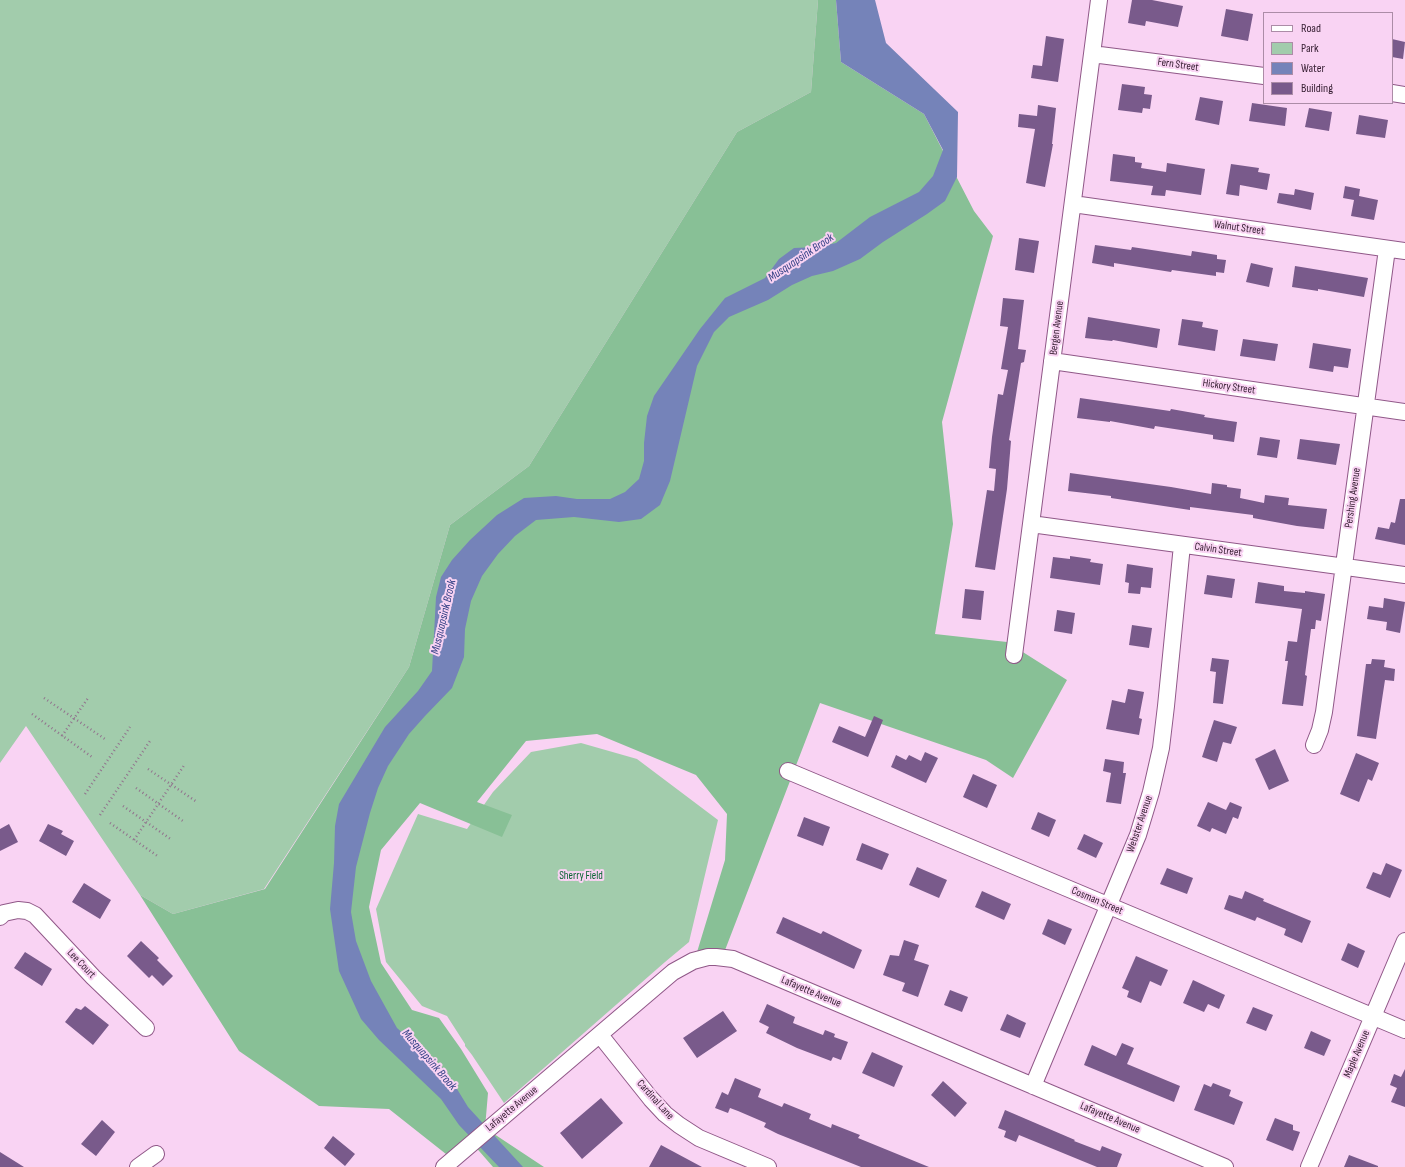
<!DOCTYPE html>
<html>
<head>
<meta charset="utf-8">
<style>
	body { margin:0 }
	#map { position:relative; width:1405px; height:1167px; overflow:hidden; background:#f9d3f3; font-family:"Sofia Sans Condensed",sans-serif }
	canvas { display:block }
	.legend { position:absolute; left:1263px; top:12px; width:130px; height:92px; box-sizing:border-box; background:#f9d3f3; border:1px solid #ac8ca7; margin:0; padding:5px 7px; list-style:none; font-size:12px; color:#392135 }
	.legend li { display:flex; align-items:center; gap:8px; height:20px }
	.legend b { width:20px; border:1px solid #ac8ca7 }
</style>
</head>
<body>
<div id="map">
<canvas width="1405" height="1167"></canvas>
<ul class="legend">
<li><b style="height:5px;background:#fff"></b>Road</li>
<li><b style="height:11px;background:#a2ccac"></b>Park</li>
<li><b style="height:11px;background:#7583b9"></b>Water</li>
<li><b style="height:11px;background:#795a8b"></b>Building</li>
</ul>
</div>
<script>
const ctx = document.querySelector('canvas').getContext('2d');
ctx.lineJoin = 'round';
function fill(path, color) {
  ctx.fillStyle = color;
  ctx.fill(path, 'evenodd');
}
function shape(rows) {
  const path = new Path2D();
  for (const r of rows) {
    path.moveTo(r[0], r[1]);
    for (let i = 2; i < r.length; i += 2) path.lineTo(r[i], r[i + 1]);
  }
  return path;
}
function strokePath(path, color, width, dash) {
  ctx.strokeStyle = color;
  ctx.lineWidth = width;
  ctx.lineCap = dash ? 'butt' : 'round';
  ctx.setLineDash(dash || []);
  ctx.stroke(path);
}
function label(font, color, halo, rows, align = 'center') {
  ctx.font = font + ' "Sofia Sans Condensed",sans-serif';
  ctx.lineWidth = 4;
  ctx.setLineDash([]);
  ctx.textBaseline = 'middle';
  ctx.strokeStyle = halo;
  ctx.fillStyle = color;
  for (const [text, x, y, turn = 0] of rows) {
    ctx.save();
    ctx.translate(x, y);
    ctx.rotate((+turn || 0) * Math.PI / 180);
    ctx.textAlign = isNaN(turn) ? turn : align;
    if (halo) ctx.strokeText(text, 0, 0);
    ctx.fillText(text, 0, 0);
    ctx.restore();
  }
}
fill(shape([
	[0,0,818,0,811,92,737,132,529,466,450,525,409,667,264,889,173,914,140,895,26,726,0,763],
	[581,743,637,759,718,820,689,942,665,962,504,1103,472,1055,465,1046,465,1044,447,1016,422,1006,386,962,376,909,418,814,467,829,493,792,531,752]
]), '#a2ccac');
fill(shape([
	[818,0,836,0,841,62,924,114,974,211,993,236,942,422,953,524,935,634,1007,642,1067,680,1013,778,986,760,820,703,722,958,694,962,725,860,727,814,696,775,597,734,526,741,477,802,512,815,502,837,420,803,381,850,369,907,381,963,412,1010,439,1018,461,1049,488,1093,485,1128,544,1167,493,1167,473,1144,451,1158,389,1109,319,1106,239,1051,140,895,173,914,265,889,409,667,450,525,529,466,737,132,811,92]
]), '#88c096');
fill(shape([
	[836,0,875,0,886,43,958,112,957,177,945,201,927,214,883,242,860,259,833,271,812,276,792,285,768,300,729,317,714,332,697,366,670,481,660,505,641,519,619,522,574,517,536,520,515,536,498,554,482,576,471,601,465,629,464,657,452,688,425,716,409,734,388,766,378,788,370,813,356,867,351,912,356,941,371,981,397,1028,446,1071,468,1107,523,1167,499,1167,459,1125,441,1099,379,1040,361,1019,339,971,330,909,334,863,335,826,339,804,385,727,418,691,432,671,436,597,441,577,452,560,470,540,497,515,524,498,556,496,577,499,610,499,625,492,639,479,644,461,644,443,647,416,654,396,700,329,725,298,765,278,779,259,794,248,817,247,836,243,870,217,919,192,933,176,943,150,924,114,841,62]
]), '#7583b9');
fill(shape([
	[1132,0,1152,0,1183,6,1178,27,1146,21,1145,26,1128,23],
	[1226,9,1253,14,1248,41,1221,36],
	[1046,36,1064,39,1058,82,1031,78,1033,65,1042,66],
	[1392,39,1405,42,1403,59,1392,57],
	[1122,84,1145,87,1144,94,1152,95,1150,109,1143,108,1142,113,1118,110],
	[1200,97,1223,101,1219,125,1195,120],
	[1252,103,1287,108,1285,126,1249,121],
	[1038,105,1056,108,1052,144,1053,144,1045,187,1026,183,1035,129,1018,127,1019,114,1037,116],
	[1309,108,1332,112,1329,131,1305,127],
	[1359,115,1388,120,1385,138,1356,134],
	[1113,154,1135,157,1135,162,1142,163,1141,168,1166,172,1167,163,1205,169,1201,195,1166,190,1165,196,1151,195,1153,186,1110,181],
	[1231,164,1259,168,1258,172,1270,174,1267,190,1240,185,1239,196,1226,194],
	[1345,186,1360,189,1359,196,1378,200,1374,220,1351,216,1354,200,1343,198],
	[1295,189,1314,193,1311,210,1277,203,1279,193,1294,195],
	[1019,238,1039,241,1034,273,1015,270],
	[1095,245,1131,250,1132,247,1191,256,1192,251,1217,255,1217,259,1226,260,1224,273,1216,272,1216,276,1172,270,1171,272,1114,263,1114,267,1092,263],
	[1251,263,1273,268,1269,287,1246,282],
	[1295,266,1368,278,1364,297,1318,289,1318,291,1292,287],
	[1003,298,1024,300,1018,349,1026,350,1024,362,1021,363,1009,440,1011,441,1007,489,995,570,975,567,987,490,994,491,996,469,989,468,992,437,998,394,1003,395,1008,370,1001,369,1008,327,1000,326],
	[1088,317,1160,329,1157,348,1113,340,1112,341,1085,338],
	[1182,319,1203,322,1202,327,1218,330,1215,351,1178,345],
	[1243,339,1278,344,1275,361,1240,356],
	[1313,343,1351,349,1348,368,1334,366,1333,372,1309,368],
	[1080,398,1170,411,1171,409,1205,415,1204,417,1237,422,1234,442,1213,439,1213,435,1155,426,1154,429,1110,421,1110,422,1077,418],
	[1260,437,1280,440,1277,458,1257,455],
	[1300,439,1340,444,1336,465,1297,459],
	[1070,473,1171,487,1211,494,1212,483,1227,485,1227,487,1241,489,1240,498,1264,503,1265,495,1289,498,1288,505,1327,509,1324,529,1297,526,1253,518,1253,515,1190,507,1190,510,1111,498,1111,496,1068,491],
	[1400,499,1405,499,1405,545,1375,539,1378,527,1389,529,1391,522,1395,523],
	[1070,556,1091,559,1090,562,1103,564,1100,585,1050,578,1053,557,1070,559],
	[1127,564,1153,568,1151,588,1141,587,1140,594,1128,593,1129,583,1125,582],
	[1207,575,1235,579,1232,598,1204,594],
	[1258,582,1284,586,1284,591,1305,593,1305,591,1325,594,1321,621,1316,620,1315,629,1311,629,1305,675,1307,676,1303,706,1282,704,1288,661,1285,661,1288,641,1297,642,1302,609,1255,603],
	[965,589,984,591,981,620,962,618],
	[1384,598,1405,602,1400,633,1386,630,1387,622,1367,619,1369,606,1383,608],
	[1057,610,1075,613,1072,634,1054,631],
	[1132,625,1152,628,1149,648,1129,645],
	[1212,658,1229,660,1223,704,1213,703,1216,672,1210,671],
	[1372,659,1385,660,1384,667,1395,669,1394,681,1385,680,1376,739,1357,736,1366,664,1371,664],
	[1128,689,1144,692,1139,718,1142,719,1139,735,1106,729,1112,700,1125,703],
	[874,716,883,720,868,757,832,742,839,726,865,737],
	[1214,720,1237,727,1231,744,1223,742,1217,762,1202,757],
	[1275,749,1289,781,1269,790,1255,759],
	[925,752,938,758,926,783,891,767,896,755,906,760,909,755,921,761],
	[1356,753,1379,763,1372,781,1368,779,1359,802,1340,794],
	[1105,759,1124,762,1123,773,1126,773,1121,804,1106,802,1111,773,1103,771],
	[973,774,997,785,987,808,963,797],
	[1208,802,1226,810,1230,802,1242,807,1238,819,1233,817,1226,834,1212,828,1210,832,1197,826],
	[1038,812,1056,820,1049,837,1031,829],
	[804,817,830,827,823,846,797,836],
	[9,824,18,842,0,851,0,829],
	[48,824,63,831,61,834,74,841,66,856,39,841],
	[1084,834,1103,843,1096,858,1077,849],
	[862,843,889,854,882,870,856,860],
	[1386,863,1402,870,1390,898,1366,888,1373,872,1381,875],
	[917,867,947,880,939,898,909,885],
	[1167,868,1193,878,1187,894,1160,884],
	[84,883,111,900,100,919,72,902],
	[982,891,1011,904,1004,920,975,907],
	[1245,891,1264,899,1263,901,1311,921,1302,943,1284,935,1286,929,1257,917,1255,921,1224,909,1229,895,1242,899],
	[783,917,821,934,823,931,862,950,854,969,776,933],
	[1048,919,1072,929,1065,945,1042,934],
	[904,940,919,945,914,960,929,965,918,997,902,991,905,983,883,975,890,955,899,956],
	[141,941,159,958,157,960,173,976,163,986,152,975,149,978,127,956],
	[1348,943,1365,951,1358,968,1341,960],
	[25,952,52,969,42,986,14,968],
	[1136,956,1168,970,1161,986,1150,981,1141,1003,1127,997,1129,991,1122,988],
	[1193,980,1225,995,1219,1009,1208,1004,1204,1012,1183,1003],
	[950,990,968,997,962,1012,944,1005],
	[767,1004,795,1017,793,1023,823,1035,825,1030,835,1034,834,1037,848,1042,841,1060,833,1057,831,1061,797,1048,766,1033,769,1027,759,1022],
	[85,1006,109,1025,93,1045,65,1022,76,1008,81,1010],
	[1253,1007,1273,1015,1266,1031,1246,1023],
	[723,1011,737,1031,697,1058,683,1038],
	[1007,1014,1026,1023,1020,1038,1000,1030],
	[1311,1031,1331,1040,1324,1056,1304,1048],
	[1122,1043,1134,1048,1127,1064,1180,1086,1174,1102,1084,1065,1092,1045,1116,1056],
	[872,1052,903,1066,894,1087,862,1073],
	[1405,1069,1405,1107,1391,1102,1397,1088,1390,1085,1394,1074,1401,1077],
	[735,1078,761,1089,758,1097,782,1107,784,1103,811,1114,809,1119,831,1128,832,1124,860,1135,858,1138,929,1167,861,1167,778,1134,764,1127,766,1123,738,1111,730,1108,728,1113,715,1108,722,1092,728,1095],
	[943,1081,967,1103,955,1117,931,1095],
	[1213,1083,1231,1090,1229,1096,1243,1102,1234,1125,1194,1110,1204,1084,1211,1087],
	[601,1098,623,1123,582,1159,560,1133],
	[1005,1110,1075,1140,1074,1141,1100,1151,1102,1146,1122,1154,1117,1167,1097,1167,1019,1135,1016,1142,1004,1137,1006,1131,998,1128],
	[1275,1118,1293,1125,1293,1130,1300,1132,1293,1151,1266,1140],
	[102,1120,115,1132,96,1156,81,1144],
	[333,1136,355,1154,345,1166,324,1148],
	[661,1145,702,1167,649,1167],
	[0,1152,24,1167,0,1167],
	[1349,1155,1378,1166,1378,1167,1344,1167]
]), '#795a8b');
const street = shape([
	[1092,54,1264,76],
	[1392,93,1405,95],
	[1073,204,1405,251],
	[1052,361,1405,412],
	[1031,524,1405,575],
	[1014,655,1099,0],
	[1314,745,1320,730,1324,712,1387,249],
	[788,771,1405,1030],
	[0,917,4,913,18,910,27,911,35,915,93,977,146,1028],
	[600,1035,651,1099,665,1114,679,1125,699,1138,768,1167],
	[1033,1086,1138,835,1151,792,1161,748,1166,706,1182,545],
	[138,1167,156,1154],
	[444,1167,673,972,693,961,708,957,716,957,733,959,1225,1167],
	[1309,1167,1405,941]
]);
strokePath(street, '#905888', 18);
strokePath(shape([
	[44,698,105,739],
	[32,714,92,757],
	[62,736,88,698],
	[148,769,197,802],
	[136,788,183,821],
	[85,794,130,727],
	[123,806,172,840],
	[100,815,150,741],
	[110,823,159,857],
	[134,840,185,764]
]), '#91738d', 2.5, [1, 3]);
strokePath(street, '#fff', 16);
label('11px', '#392135', '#f9d3f3', [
	["Fern Street",1178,65,8],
	["Walnut Street",1239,228,8],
	["Bergen Avenue",1057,328,-83],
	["Hickory Street",1229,387,8],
	["Pershing Avenue",1353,498,-82],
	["Calvin Street",1218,550,8],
	["Webster Avenue",1140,824,-71],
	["Cosman Street",1097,901,23],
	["Lee Court",81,964,46],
	["Lafayette Avenue",811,992,23],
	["Maple Avenue",1357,1054,-67],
	["Cardinal Lane",655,1100,48],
	["Lafayette Avenue",512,1109,-40],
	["Lafayette Avenue",1110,1118,23]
]);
label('11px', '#086532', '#f9d3f3', [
	["Sherry Field",581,876]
]);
label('italic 12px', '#344185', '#f9d3f3', [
	["Musquapsink Brook",801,258,-34],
	["Musquapsink Brook",444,617,-77],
	["Musquapsink Brook",429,1060,49]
]);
</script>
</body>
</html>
